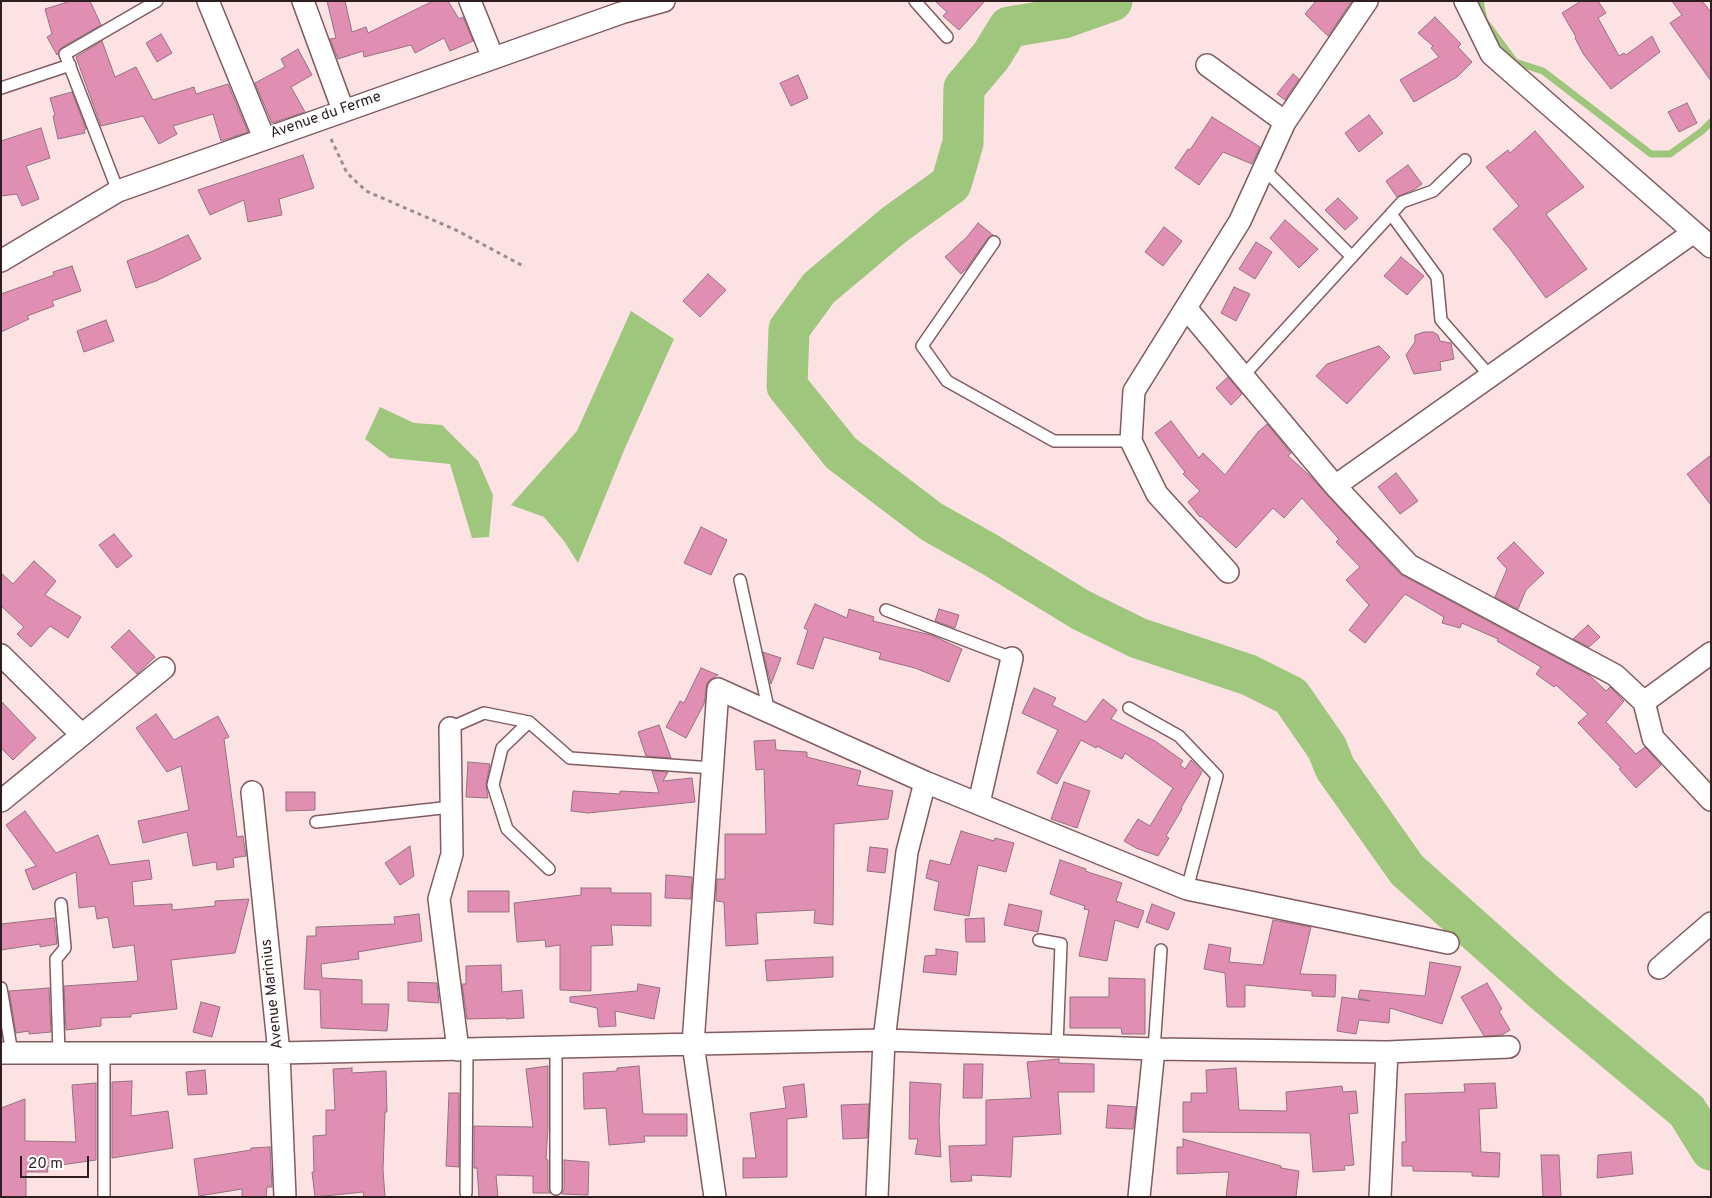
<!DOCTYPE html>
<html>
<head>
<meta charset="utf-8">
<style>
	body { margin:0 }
	#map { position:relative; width:1712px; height:1198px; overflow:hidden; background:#fde2e4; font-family:Overpass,sans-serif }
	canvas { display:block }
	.frame { position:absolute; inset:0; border:2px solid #2e1e1f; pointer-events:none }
	.scale { position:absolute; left:20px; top:1156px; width:69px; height:22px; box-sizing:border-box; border:2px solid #2e1e1f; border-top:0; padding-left:6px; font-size:15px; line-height:18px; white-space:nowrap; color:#2e1e1f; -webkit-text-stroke:4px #fff; paint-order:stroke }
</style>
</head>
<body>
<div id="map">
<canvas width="1712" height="1198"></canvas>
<div class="frame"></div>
<div class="scale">20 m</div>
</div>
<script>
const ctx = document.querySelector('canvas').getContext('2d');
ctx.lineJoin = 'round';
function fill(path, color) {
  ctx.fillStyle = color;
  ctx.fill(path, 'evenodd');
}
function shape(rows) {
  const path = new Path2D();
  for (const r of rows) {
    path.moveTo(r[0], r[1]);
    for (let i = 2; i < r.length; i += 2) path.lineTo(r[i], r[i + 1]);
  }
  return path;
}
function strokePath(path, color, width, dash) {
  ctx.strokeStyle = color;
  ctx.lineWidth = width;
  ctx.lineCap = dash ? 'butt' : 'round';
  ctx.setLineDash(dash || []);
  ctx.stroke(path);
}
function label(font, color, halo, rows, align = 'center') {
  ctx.font = font + ' Overpass,sans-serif';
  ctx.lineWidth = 4;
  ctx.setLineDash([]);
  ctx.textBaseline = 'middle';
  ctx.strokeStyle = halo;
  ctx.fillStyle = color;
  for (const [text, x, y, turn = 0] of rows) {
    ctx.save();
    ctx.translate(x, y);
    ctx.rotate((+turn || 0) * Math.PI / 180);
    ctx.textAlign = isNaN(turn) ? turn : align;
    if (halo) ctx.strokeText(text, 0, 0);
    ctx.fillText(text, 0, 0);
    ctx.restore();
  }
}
fill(shape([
	[631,311,674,339,625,448,578,563,564,541,544,517,511,505,577,431],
	[380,407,414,423,442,425,478,461,493,495,489,537,472,538,450,464,390,458,365,439]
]), '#9ec67c');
strokePath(shape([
	[1480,1,1484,20,1515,62,1543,71,1651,154,1670,154,1702,131,1711,122]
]), '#9ec67c', 7);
strokePath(shape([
	[1112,1,1064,18,1009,27,991,56,964,88,963,143,951,184,894,225,819,288,789,329,787,386,841,453,932,522,989,554,1081,610,1138,638,1249,675,1291,696,1327,748,1335,768,1407,870,1545,993,1687,1111,1711,1150]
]), '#9ec67c', 41);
const building = shape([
	[71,1,90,1,101,25,61,48,57,55,47,37,52,34,45,9,71,1],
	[327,1,345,1,352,32,366,27,368,33,433,1,448,1,459,19,463,17,473,41,450,51,444,38,415,53,411,45,364,57,363,51,338,59,330,39,336,38,327,1],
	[935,1,985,1,959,30,943,16,947,12,935,1],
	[1316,1,1352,1,1328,36,1305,14,1316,1],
	[1581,1,1598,1,1606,13,1598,18,1619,56,1624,53,1626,55,1652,36,1660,52,1611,89,1584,55,1575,38,1576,37,1562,13,1581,1],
	[1672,1,1702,1,1711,12,1711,81,1670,23,1682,15,1672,1],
	[1435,17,1461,44,1458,47,1472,62,1457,77,1414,102,1400,80,1439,57,1431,48,1433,46,1418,33,1435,17],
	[161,34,172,53,157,62,146,43,161,34],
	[102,41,115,77,136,67,153,100,194,87,196,94,228,84,248,132,221,141,213,114,173,126,177,134,159,144,143,116,101,126,76,57,102,41],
	[298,49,312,75,291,87,305,112,272,123,255,83,285,67,281,59,298,49],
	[1293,74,1299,79,1285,100,1277,94,1293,74],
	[798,75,808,98,791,106,780,83,798,75],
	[72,92,86,129,84,130,85,133,58,139,53,116,55,115,50,98,72,92],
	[1687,103,1697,123,1679,132,1668,112,1687,103],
	[1369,115,1383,133,1359,152,1345,133,1369,115],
	[1212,117,1260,147,1252,164,1223,152,1199,185,1175,168,1188,149,1190,150,1212,117],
	[41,128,50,158,26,166,39,199,22,206,17,194,1,196,1,141,41,128],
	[1535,131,1584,187,1546,214,1587,269,1546,298,1510,249,1493,229,1519,206,1486,167,1508,150,1510,153,1535,131],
	[303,155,314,188,279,199,282,215,248,222,244,200,210,215,198,190,303,155],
	[1408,165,1422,184,1415,189,1397,197,1386,181,1408,165],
	[1338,198,1358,218,1345,230,1325,210,1338,198],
	[1285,220,1318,249,1299,268,1270,238,1285,220],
	[978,223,993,235,988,238,966,269,961,274,945,257,967,237,978,223],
	[1164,227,1182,241,1163,266,1145,252,1164,227],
	[188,235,201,259,156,281,136,288,127,261,153,251,188,235],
	[1256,242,1272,252,1255,279,1239,269,1256,242],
	[1401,257,1424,276,1407,295,1384,276,1401,257],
	[72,266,81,291,52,301,54,306,27,316,29,319,1,332,1,294,54,275,53,272,72,266],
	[708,274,726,290,700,317,683,301,708,274],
	[1234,287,1250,294,1236,321,1221,313,1234,287],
	[106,320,114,341,84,352,77,331,106,320],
	[1424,332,1433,332,1438,335,1440,341,1451,343,1454,359,1440,362,1441,370,1414,374,1406,355,1415,342,1415,335,1424,332],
	[1379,346,1390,357,1347,404,1316,376,1327,364,1379,346],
	[1228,377,1242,394,1231,405,1216,388,1228,377],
	[1171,421,1199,458,1203,453,1225,475,1258,432,1267,424,1291,453,1288,456,1309,475,1400,574,1589,675,1606,691,1610,687,1624,701,1606,722,1636,754,1645,747,1661,765,1636,788,1619,769,1621,768,1578,723,1588,714,1556,685,1554,687,1536,674,1541,667,1497,641,1498,639,1462,623,1460,628,1442,623,1444,617,1405,594,1365,643,1349,630,1369,605,1346,580,1360,567,1336,542,1339,539,1302,498,1284,518,1273,508,1236,548,1201,516,1200,517,1188,502,1200,491,1183,474,1185,472,1155,433,1171,421],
	[1711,455,1711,505,1687,474,1711,455],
	[1396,473,1418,501,1400,514,1378,487,1396,473],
	[701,527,727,540,711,575,684,563,701,527],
	[114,534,132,556,117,568,99,545,114,534],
	[1514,542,1544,573,1526,590,1518,609,1495,597,1507,569,1497,558,1514,542],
	[34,561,56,581,45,595,81,617,68,638,50,626,31,647,17,634,24,627,1,606,1,573,13,584,34,561],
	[815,604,847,618,849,609,874,617,873,621,931,635,962,649,949,682,915,668,879,659,881,653,824,637,813,669,797,664,808,630,804,628,815,604],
	[939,609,959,615,955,628,935,621,939,609],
	[1588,625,1600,637,1589,647,1573,639,1588,625],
	[129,630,155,657,137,674,111,647,129,630],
	[763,652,781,658,771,684,763,652],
	[701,668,718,675,711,679,707,683,704,704,686,738,666,727,680,701,684,703,701,668],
	[1034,688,1056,698,1052,705,1086,722,1103,699,1117,710,1111,719,1155,741,1183,761,1180,765,1185,769,1191,760,1202,772,1181,808,1182,809,1166,836,1169,838,1158,856,1136,848,1124,841,1138,819,1150,826,1173,788,1125,753,1122,759,1097,746,1096,748,1081,740,1057,784,1037,773,1058,730,1022,713,1034,688],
	[1,701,36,738,13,760,1,748,1,701],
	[156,714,174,740,218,716,229,737,224,739,237,837,243,836,246,856,233,858,234,867,217,870,216,862,193,866,187,832,143,843,138,821,189,810,181,766,167,772,136,728,156,714],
	[659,725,671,758,646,756,638,732,659,725],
	[775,740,776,750,807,752,807,757,861,771,857,785,893,791,888,819,834,824,833,925,814,923,815,910,756,913,758,944,726,946,724,902,716,901,717,879,725,879,725,834,766,834,764,769,756,770,754,741,775,740],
	[468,762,490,764,486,784,488,798,466,797,468,762],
	[652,771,668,772,663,781,692,778,695,802,588,813,571,811,573,791,620,794,620,791,659,793,652,771],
	[1064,782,1090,791,1077,828,1051,819,1064,782],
	[286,792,315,792,315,810,286,811,286,792],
	[25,811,56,853,98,835,110,865,149,860,152,879,132,882,134,906,172,904,172,910,215,906,215,901,249,899,235,953,171,960,177,1009,131,1014,131,1017,101,1018,101,1026,66,1030,64,986,138,981,134,945,113,948,108,917,97,919,95,906,79,908,76,872,33,890,25,870,36,866,6,825,25,811],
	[961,831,994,841,995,838,1014,843,1006,872,978,865,969,916,934,910,939,882,926,878,930,860,950,865,961,831],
	[410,846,414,876,400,885,385,863,410,846],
	[870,847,888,849,885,873,867,871,870,847],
	[1060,860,1086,869,1085,871,1122,883,1116,901,1144,911,1138,928,1115,920,1107,961,1079,956,1089,910,1084,909,1085,906,1050,894,1060,860],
	[666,875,692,877,691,899,665,898,666,875],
	[581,888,611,888,611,893,651,893,651,926,611,925,613,945,591,946,591,991,560,990,560,945,546,947,545,940,517,942,514,903,581,895,581,888],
	[468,891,509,891,509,912,468,912,468,891],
	[1009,904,1042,911,1038,932,1004,925,1009,904],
	[1152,904,1175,913,1168,930,1146,922,1152,904],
	[419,914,422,941,358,952,359,959,321,964,322,978,362,980,362,1004,389,1004,387,1031,321,1028,320,990,304,989,307,936,316,936,316,927,395,924,394,917,419,914],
	[54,918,57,944,40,947,40,944,1,950,1,924,54,918],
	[984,918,985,942,966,942,965,919,984,918],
	[1273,920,1311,927,1300,974,1336,975,1335,997,1312,996,1312,991,1245,985,1245,1007,1227,1007,1225,973,1204,969,1209,944,1231,948,1229,962,1263,965,1273,920],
	[936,949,958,952,956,975,923,972,925,956,936,955,936,949],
	[833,957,833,977,767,981,765,960,833,957],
	[1430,962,1461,967,1442,1024,1390,1008,1389,1023,1359,1020,1356,1034,1337,1031,1342,997,1370,1001,1358,998,1360,990,1425,996,1430,962],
	[501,965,502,992,522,990,524,1018,506,1019,506,1018,467,1019,462,984,466,984,466,966,501,965],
	[1109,978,1145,979,1145,1034,1122,1034,1121,1028,1070,1028,1070,997,1109,997,1109,978],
	[408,982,437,983,439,1003,408,1001,408,982],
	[1487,983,1502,1009,1499,1011,1510,1030,1502,1035,1484,1036,1461,997,1487,983],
	[638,984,660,988,654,1019,615,1011,616,1026,599,1027,597,1008,570,1002,570,997,637,991,638,984],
	[49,988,51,1032,29,1034,29,1031,16,1033,9,991,49,988],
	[201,1002,220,1007,212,1037,193,1032,201,1002],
	[1059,1059,1059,1063,1094,1064,1094,1092,1058,1092,1061,1134,1013,1137,1011,1177,971,1175,972,1181,951,1182,949,1146,986,1145,986,1100,1031,1098,1027,1062,1059,1059],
	[964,1064,983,1064,982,1098,963,1098,964,1064],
	[548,1066,548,1127,546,1159,548,1160,548,1189,550,1193,533,1193,533,1176,496,1175,498,1197,479,1197,477,1168,474,1168,474,1126,533,1127,526,1069,548,1066],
	[639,1066,643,1114,687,1114,687,1136,644,1136,645,1142,609,1145,606,1108,584,1109,583,1073,617,1071,617,1068,639,1066],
	[352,1068,352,1073,386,1071,387,1112,385,1112,383,1170,385,1197,364,1197,363,1192,315,1197,312,1172,314,1172,313,1136,326,1135,326,1110,335,1110,333,1069,352,1068],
	[1236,1068,1239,1110,1287,1111,1286,1092,1342,1086,1343,1092,1356,1091,1358,1113,1349,1114,1354,1165,1344,1166,1345,1170,1313,1172,1310,1133,1183,1132,1183,1102,1191,1102,1191,1093,1207,1093,1206,1070,1236,1068],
	[205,1070,207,1094,188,1095,186,1072,205,1070],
	[132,1081,131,1116,168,1111,173,1148,112,1158,112,1082,132,1081],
	[910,1082,941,1084,939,1121,941,1157,915,1154,918,1139,909,1139,910,1082],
	[96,1083,96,1160,47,1167,48,1172,26,1172,26,1197,1,1197,1,1108,25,1099,25,1141,76,1142,72,1085,96,1083],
	[1495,1083,1497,1108,1479,1109,1481,1152,1500,1153,1499,1177,1472,1176,1472,1172,1413,1171,1413,1166,1402,1166,1402,1142,1406,1142,1405,1094,1465,1092,1464,1084,1495,1083],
	[804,1084,807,1117,787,1119,787,1177,743,1178,743,1158,756,1158,750,1113,786,1108,783,1087,804,1084],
	[449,1093,459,1093,459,1167,446,1166,449,1093],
	[869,1104,867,1138,843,1139,841,1105,869,1104],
	[1108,1105,1136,1107,1133,1129,1106,1128,1108,1105],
	[1183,1139,1281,1166,1281,1168,1299,1171,1296,1197,1226,1197,1229,1172,1177,1174,1177,1147,1183,1147,1183,1139],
	[270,1147,272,1187,267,1187,266,1197,242,1197,242,1189,199,1196,194,1159,251,1150,251,1148,270,1147],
	[1631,1152,1633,1174,1597,1178,1598,1155,1631,1152],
	[1541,1155,1559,1155,1561,1197,1543,1197,1541,1155],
	[564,1160,589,1162,588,1195,562,1194,564,1189,564,1160]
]);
fill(building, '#e08eb2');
strokePath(building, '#967281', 1);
const lane = shape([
	[915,1,947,37],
	[1,88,70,65],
	[1264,169,1352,257],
	[118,191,65,54,157,1],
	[1391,214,1437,277,1441,320,1490,376],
	[994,242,922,346,947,381,1054,441,1131,441],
	[1243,376,1402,202,1433,191,1465,160],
	[740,580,769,712],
	[886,610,1012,658],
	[1129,708,1179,736,1217,776,1187,889],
	[529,722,502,748,493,785,507,829,549,869],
	[450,728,484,713,529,722,570,758,713,768],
	[316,822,451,807],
	[1039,940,1061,944,1057,1046],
	[1,988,12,1053],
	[556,1048,556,1189],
	[1154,1049,1161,950],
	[59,1053,56,959,65,948,61,904],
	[466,1193,467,1050],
	[104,1197,104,1053]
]);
const street = shape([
	[208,1,264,138],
	[303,1,343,110],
	[470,1,493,58],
	[1465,1,1491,54,1711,247],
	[1207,65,1285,122],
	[1,261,118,191,621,13,664,1],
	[1186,308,1335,486,1409,565,1615,675,1644,702,1653,738,1711,800],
	[1335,486,1694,232],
	[1228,572,1157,494,1131,441,1134,391,1240,221,1285,122,1367,1],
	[1,655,82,735],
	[1644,702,1711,653],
	[450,728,452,854,439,899,458,1050],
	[252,792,279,1053,285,1197],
	[1,801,164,668],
	[979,803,1012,658],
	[1659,968,1711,923],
	[1,1053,279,1053,884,1040,1154,1049,1387,1052,1509,1047],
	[715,1197,693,1044,718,689,925,782,1187,889,1448,943],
	[877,1197,884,1040,907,852,925,782],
	[1139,1197,1154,1049],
	[1380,1197,1387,1052]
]);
strokePath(lane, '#815b5f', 14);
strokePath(street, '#815b5f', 24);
strokePath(shape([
	[331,139,347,173,366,191,456,230,525,267]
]), '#a18b8d', 3, [4, 4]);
strokePath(lane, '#fff', 11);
strokePath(street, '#fff', 21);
label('15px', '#2e1e1f', '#fff', [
	["Avenue du Ferme",326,116,-19],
	["Avenue Marinius",273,994,-96]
]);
</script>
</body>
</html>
